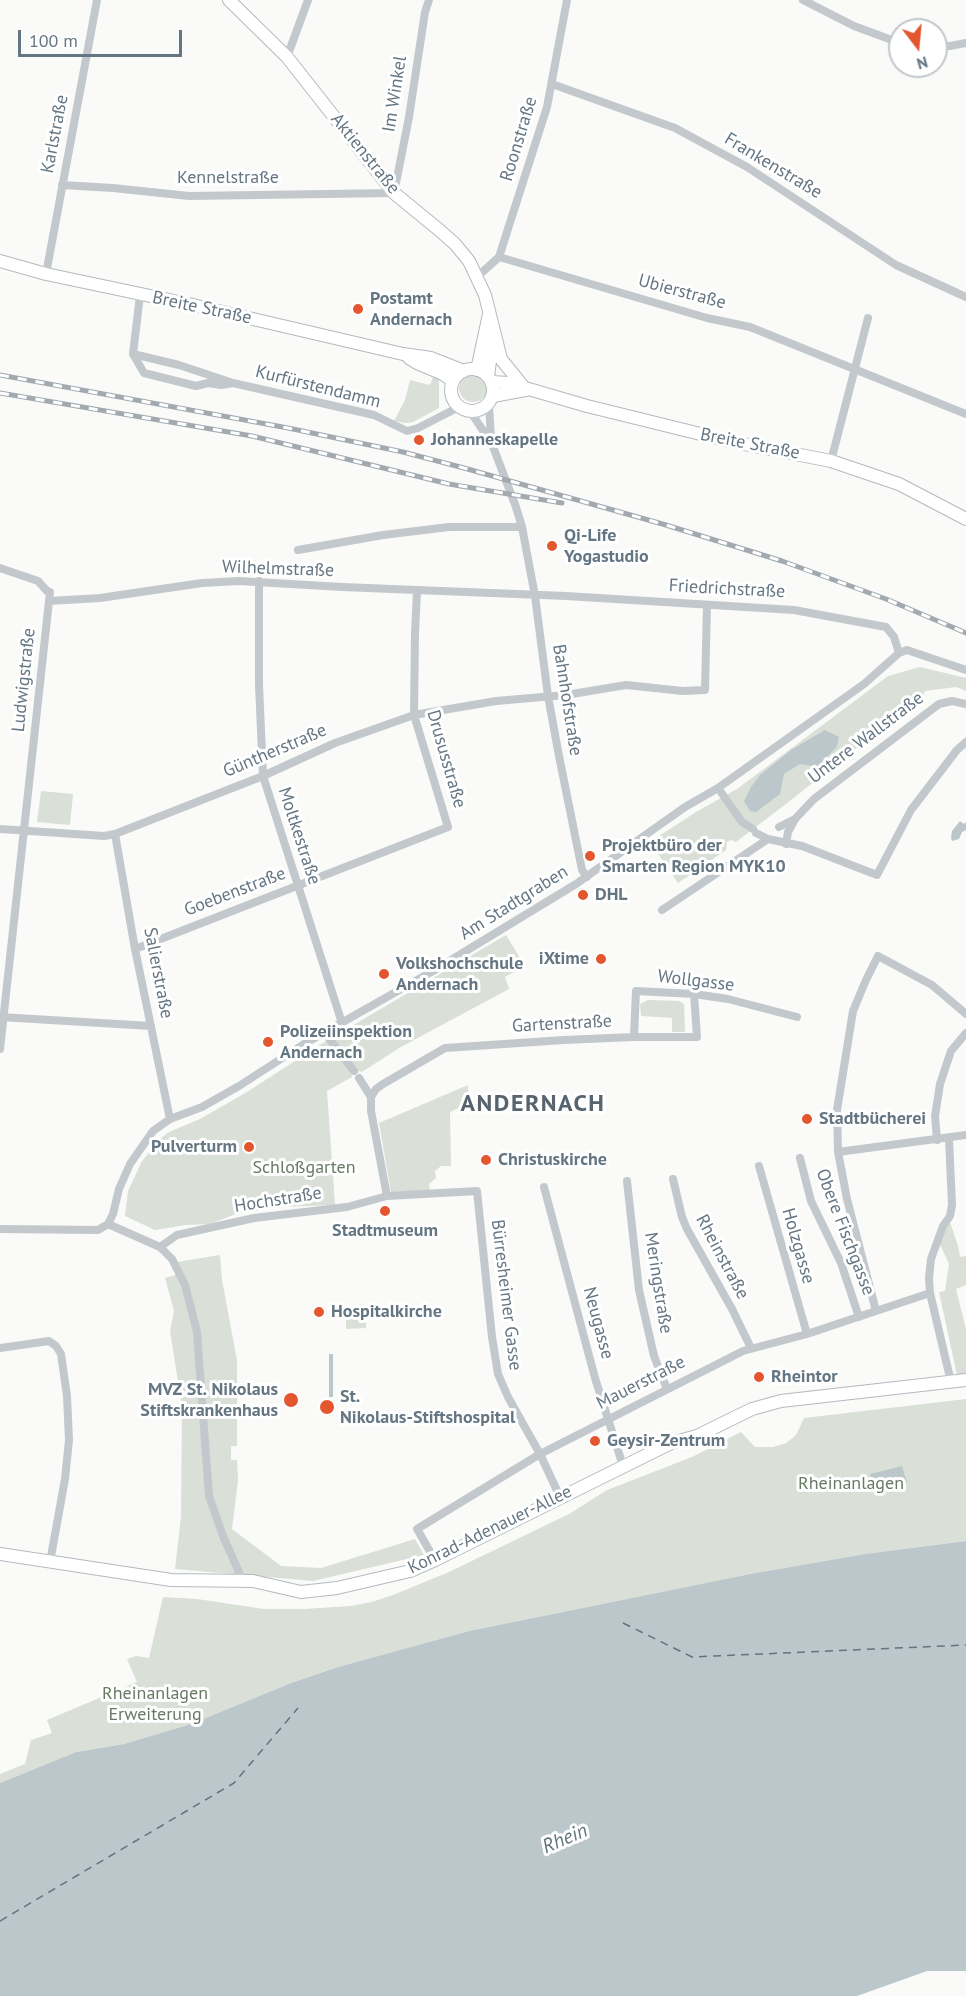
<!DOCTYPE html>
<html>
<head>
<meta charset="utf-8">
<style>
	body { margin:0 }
	#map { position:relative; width:966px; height:1996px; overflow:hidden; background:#fafaf8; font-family:"PT Sans",sans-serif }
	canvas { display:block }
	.north { position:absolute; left:888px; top:18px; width:60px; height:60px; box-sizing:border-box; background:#fff; border:2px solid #c1c8cd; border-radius:50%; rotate:164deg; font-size:16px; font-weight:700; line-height:24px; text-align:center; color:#657683 }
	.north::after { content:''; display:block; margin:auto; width:21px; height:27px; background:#e4572e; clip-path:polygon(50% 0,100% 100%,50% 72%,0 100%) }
	.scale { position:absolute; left:18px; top:30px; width:164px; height:27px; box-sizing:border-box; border:3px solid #657683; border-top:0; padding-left:8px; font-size:18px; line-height:21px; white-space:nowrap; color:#657683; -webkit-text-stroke:4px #fff; paint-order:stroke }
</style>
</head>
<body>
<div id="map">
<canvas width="966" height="1996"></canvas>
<div class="north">N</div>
<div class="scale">100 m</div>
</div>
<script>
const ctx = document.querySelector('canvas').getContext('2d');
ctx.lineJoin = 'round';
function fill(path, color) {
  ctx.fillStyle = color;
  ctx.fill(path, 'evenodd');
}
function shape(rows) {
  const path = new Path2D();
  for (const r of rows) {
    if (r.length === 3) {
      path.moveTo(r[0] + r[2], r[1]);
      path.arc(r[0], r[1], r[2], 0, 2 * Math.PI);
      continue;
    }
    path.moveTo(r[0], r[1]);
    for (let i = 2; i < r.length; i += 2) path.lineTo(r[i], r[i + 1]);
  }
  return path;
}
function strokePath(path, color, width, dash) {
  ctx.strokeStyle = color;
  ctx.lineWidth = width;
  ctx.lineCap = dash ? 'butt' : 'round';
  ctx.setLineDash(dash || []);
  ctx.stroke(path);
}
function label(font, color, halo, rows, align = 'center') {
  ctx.font = font + ' "PT Sans",sans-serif';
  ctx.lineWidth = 6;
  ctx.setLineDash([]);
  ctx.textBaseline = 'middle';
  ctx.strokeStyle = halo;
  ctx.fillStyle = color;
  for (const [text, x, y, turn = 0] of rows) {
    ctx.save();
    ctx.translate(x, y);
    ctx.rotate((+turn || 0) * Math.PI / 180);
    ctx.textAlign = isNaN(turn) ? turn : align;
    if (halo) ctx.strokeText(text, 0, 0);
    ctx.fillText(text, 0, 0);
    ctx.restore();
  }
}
fill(shape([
	[473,388,14],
	[434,375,439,377,439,408,413,422,406,423,394,421,405,400,410,380,430,385],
	[920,667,966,678,966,691,956,687,925,691,923,696,846,756,839,757,835,765,786,804,736,842,731,840,727,842,726,850,678,883,650,842,696,812,737,789,888,676],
	[41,791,73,794,70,825,37,822],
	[506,935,525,966,505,977,509,989,399,1048,362,1072,355,1070,352,1072,352,1077,327,1091,335,1205,282,1207,236,1214,210,1224,186,1225,155,1230,125,1216,128,1191,142,1161,160,1139,169,1132,200,1119,247,1092,323,1043],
	[648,1000,679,1001,684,1004,685,1032,672,1032,672,1018,641,1016,640,1004],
	[468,1085,469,1103,450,1112,451,1166,441,1166,435,1171,436,1178,429,1184,430,1191,391,1192,379,1123],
	[948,1221,951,1225,958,1246,960,1257,966,1256,966,1285,956,1289,966,1329,966,1374,957,1375,939,1292,945,1291,949,1264,938,1240],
	[220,1255,222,1280,237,1360,237,1446,231,1446,231,1460,237,1460,238,1480,232,1529,281,1566,321,1568,415,1539,424,1555,313,1581,175,1569,181,1517,182,1407,170,1331,174,1311,165,1278,182,1273,177,1262],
	[366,1308,366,1328,346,1329,346,1310],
	[966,1399,966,1541,865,1554,750,1574,469,1631,338,1667,291,1683,191,1724,124,1744,76,1752,0,1783,0,1774,25,1764,31,1740,52,1733,47,1720,137,1682,127,1659,136,1656,149,1658,163,1597,197,1599,264,1609,304,1609,351,1606,372,1602,393,1595,449,1572,569,1514,607,1490,692,1457,741,1432,755,1447,773,1447,786,1443,796,1435,804,1418]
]), '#dadfd7');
fill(shape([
	[825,730,839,737,837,747,817,767,800,764,784,774,780,794,756,812,750,811,744,801,751,787,760,775,791,750],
	[960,821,964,824,966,822,966,830,962,832,959,839,952,841,951,838,952,831],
	[329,1354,333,1354,333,1397,329,1397],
	[902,1466,907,1483,875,1491,870,1474],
	[966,1541,966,1971,927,1971,857,1996,0,1996,0,1783,76,1752,124,1744,191,1724,291,1683,338,1667,469,1631,750,1574,865,1554]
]), '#bbc7cb');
strokePath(shape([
	[623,1623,692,1657,966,1645],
	[0,1921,234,1783,298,1708]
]), '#60757c', 1.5, [8, 6]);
const secondary = shape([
	[229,0,287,57,394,193,438,229,455,244,469,261,485,295,501,359,526,390],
	[0,261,46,274,193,305,403,354,431,358,464,371],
	[409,358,417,363,443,374,453,381],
	[472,390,21],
	[477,370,489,314],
	[488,376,493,339],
	[492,382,508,383,587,406,729,441,831,461,899,484,966,519],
	[493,396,525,390],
	[0,1554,171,1580,253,1581,301,1592,337,1588,410,1571,435,1560,671,1443,697,1436,752,1409,781,1401,966,1380]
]);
strokePath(secondary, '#b3babf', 14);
strokePath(shape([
	[803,0,854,26,900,43],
	[936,46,950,46,966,43],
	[287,57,308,0],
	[552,84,675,128,747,167,896,265,966,297],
	[62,185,113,188,189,196,394,193,409,117,425,12,429,0],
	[499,257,707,318,750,327,966,414],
	[46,274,97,0],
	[478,276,499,257,547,107,567,0],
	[140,295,133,354,144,373,196,386,208,383,221,385,233,383],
	[133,354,179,365,233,383,374,415,407,431,418,428,459,407],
	[489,403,491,441],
	[470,411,492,444,516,507,522,527,535,596,548,696,559,756,582,870,587,877],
	[831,461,868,318],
	[298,550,383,535,449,527,522,527],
	[0,568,38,581,47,591,50,592,0,1049],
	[259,581,259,685,263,776,342,1023],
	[49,601,100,598,202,583,239,581,342,587,566,596,794,610,886,627,894,637,899,653],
	[718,788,742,822,753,829],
	[779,827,795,819],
	[0,829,104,836,115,834,263,776,335,743,414,715,496,701,566,695,626,685,683,691,705,690,707,605],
	[756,833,768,839,802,846,877,875,911,810,957,750,966,742],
	[115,834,135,949,170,1119],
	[786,844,788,832,795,819,814,799,939,704,952,701,966,704],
	[662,910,768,839],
	[135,949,448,827,414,715,415,633,417,591],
	[0,1017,151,1026],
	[325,1033,354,1071],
	[634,1037,636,991,694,994,728,999,797,1017],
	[359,1078,371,1097],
	[949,1138,952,1205,950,1216,943,1226,931,1259,929,1278,930,1293,951,1382],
	[937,1140,935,1116,940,1084,951,1051,966,1033],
	[838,1152,966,1135],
	[800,1158,811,1201,841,1263,859,1317],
	[759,1166,807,1334],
	[673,1179,682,1217,687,1229,732,1309,751,1348],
	[627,1181,639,1290,654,1356,667,1389],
	[544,1187,595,1378,623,1466],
	[387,1196,371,1111,371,1097,376,1089,383,1084,445,1048,564,1040,634,1037,697,1037,694,994],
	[108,1224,160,1247,172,1259,185,1285,197,1332,209,1496,223,1536,239,1572,240,1580],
	[0,1229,98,1230,108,1224,113,1214,119,1189,130,1164,153,1131,170,1119,202,1107,239,1086,304,1044,433,971,576,884,685,807,718,788,864,684,899,653,907,650,966,670],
	[160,1247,177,1235,254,1218,347,1207,387,1196,477,1191,492,1337,498,1374,508,1397,540,1454,560,1497],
	[876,1311,847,1199,838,1152,837,1110,853,1011,866,980,878,956,932,985,966,1014],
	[0,1348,49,1341,56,1346,61,1354,67,1396,69,1440,65,1479,50,1562],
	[435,1560,417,1529,540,1454,743,1351,807,1334,930,1293]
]), '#c3c8cc', 8);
strokePath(secondary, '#fff', 12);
const rail = shape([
	[0,375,288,428,403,452,464,468,666,525,782,561,886,599,966,633],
	[0,393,252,436,449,484,562,503]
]);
strokePath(rail, '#a2aab0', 5);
strokePath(rail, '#fff', 3, [9]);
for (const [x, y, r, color] of [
	[358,309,6,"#e4572e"],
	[419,440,6,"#e4572e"],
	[552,546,6,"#e4572e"],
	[590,856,6,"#e4572e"],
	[583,895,6,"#e4572e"],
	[601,959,6,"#e4572e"],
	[384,974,6,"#e4572e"],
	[268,1042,6,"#e4572e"],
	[807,1119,6,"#e4572e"],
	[249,1147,6,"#e4572e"],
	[486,1160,6,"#e4572e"],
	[385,1211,6,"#e4572e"],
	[319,1312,6,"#e4572e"],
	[759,1377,6,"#e4572e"],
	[291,1400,8,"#e4572e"],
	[327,1407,8,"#e4572e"],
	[595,1441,6,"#e4572e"]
]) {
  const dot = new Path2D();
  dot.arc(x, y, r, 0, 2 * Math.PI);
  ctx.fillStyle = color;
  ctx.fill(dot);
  strokePath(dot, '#fff', 2);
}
label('18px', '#657683', '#fff', [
	["Im Winkel",395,94,-81],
	["Karlstraße",55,134,-79],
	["Roonstraße",519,139,-73],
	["Aktienstraße",365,154,51],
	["Frankenstraße",773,166,31],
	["Kennelstraße",228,178],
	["Ubierstraße",682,292,15],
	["Breite Straße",202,308,12],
	["Kurfürstendamm",318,387,14],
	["Breite Straße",750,444,11],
	["Wilhelmstraße",278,569,2],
	["Friedrichstraße",727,589,3],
	["Ludwigstraße",24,680,-84],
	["Bahnhofstraße",567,700,81],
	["Untere Wallstraße",866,738,-37],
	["Güntherstraße",275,751,-23],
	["Drususstraße",446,759,74],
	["Moltkestraße",299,836,72],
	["Goebenstraße",235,892,-21],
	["Am Stadtgraben",514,903,-32],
	["Salierstraße",158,973,79],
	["Wollgasse",696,981,7],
	["Gartenstraße",562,1024,-3],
	["Hochstraße",278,1200,-9],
	["Obere Fischgasse",845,1232,69],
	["Holzgasse",798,1246,74],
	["Rheinstraße",722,1257,62],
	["Meringstraße",658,1283,81],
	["Bürresheimer Gasse",506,1295,83],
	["Neugasse",598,1323,75],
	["Mauerstraße",641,1383,-27],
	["Konrad-Adenauer-Allee",490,1530,-26]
]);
label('bold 18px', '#657683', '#fff', [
	["Postamt",370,299],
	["Andernach",370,320],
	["Johanneskapelle",431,440],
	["Qi-Life",564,536],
	["Yogastudio",564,557],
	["Projektbüro der",602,846],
	["Smarten Region MYK10",602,867],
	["DHL",595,895],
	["iXtime",589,959,"right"],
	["Volkshochschule",396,964],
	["Andernach",396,985],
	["Polizeiinspektion",280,1032],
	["Andernach",280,1053],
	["Stadtbücherei",819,1119],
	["Pulverturm",237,1147,"right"],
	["Christuskirche",498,1160],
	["Stadtmuseum",385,1231,"center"],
	["Hospitalkirche",331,1312],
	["Rheintor",771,1377],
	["MVZ St. Nikolaus",278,1390,"right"],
	["Stiftskrankenhaus",278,1411,"right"],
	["St.",340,1397],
	["Nikolaus-Stiftshospital",340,1418],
	["Geysir-Zentrum",607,1441]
], 'left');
label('18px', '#687a64', '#fff', [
	["Schloßgarten",304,1168],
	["Rheinanlagen",851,1484],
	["Rheinanlagen",155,1694],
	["Erweiterung",155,1715]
]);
label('italic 20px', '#60757c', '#fff', [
	["Rhein",565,1839,-23]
]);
ctx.letterSpacing = '1.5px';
label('bold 24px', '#57646e', '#fff', [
	["ANDERNACH",533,1104]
]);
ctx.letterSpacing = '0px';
</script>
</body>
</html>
